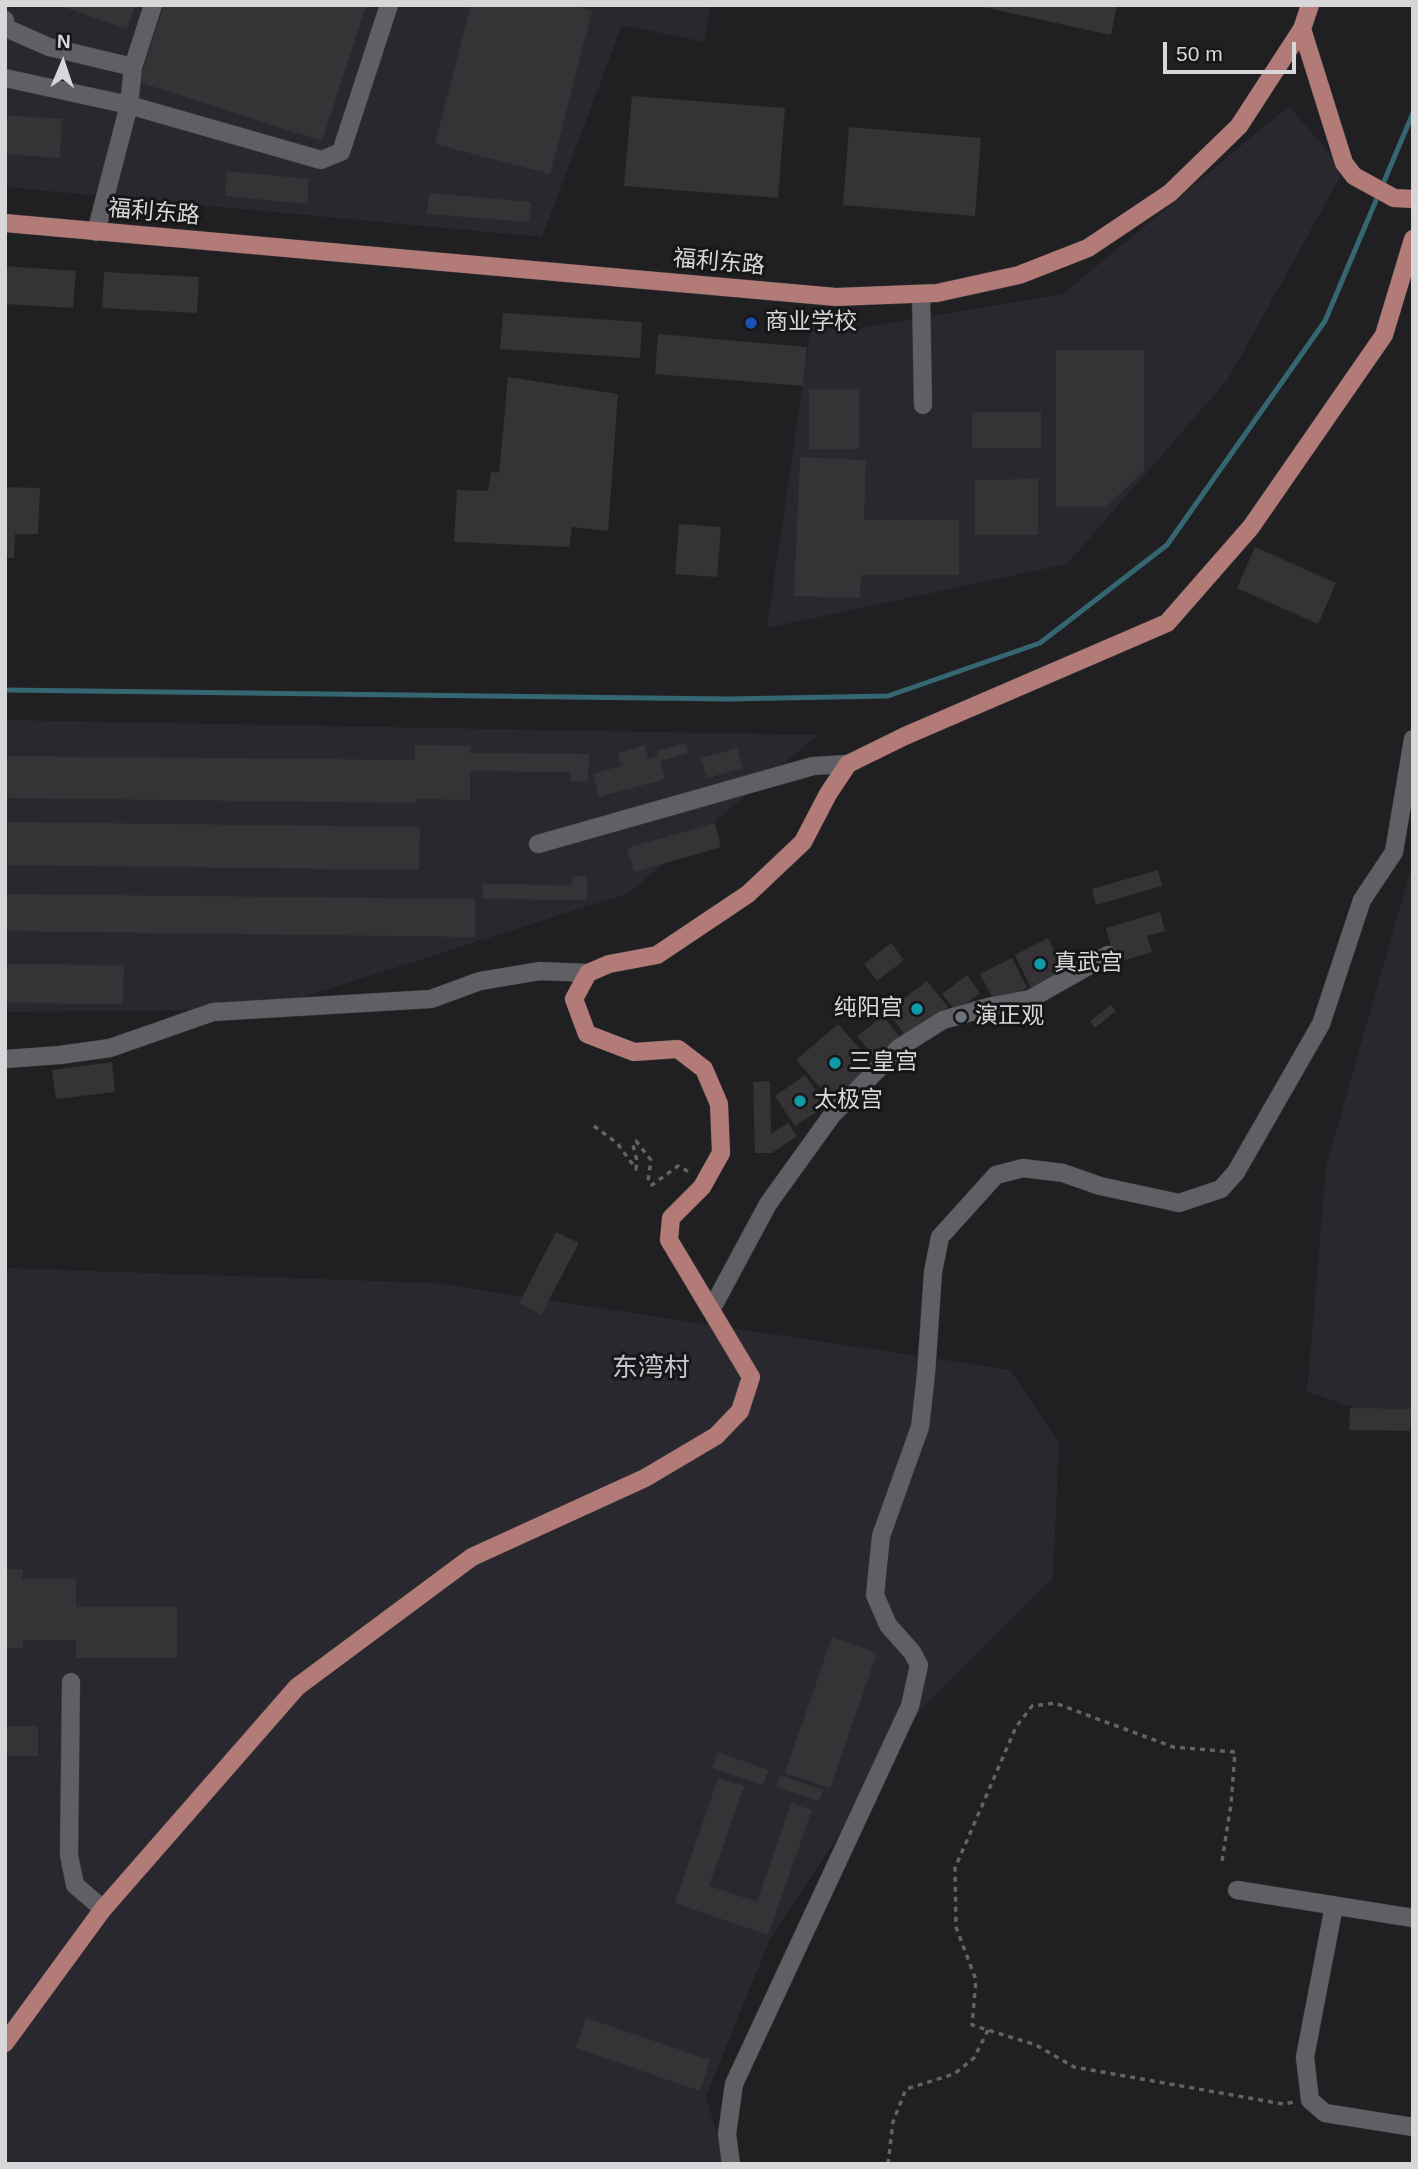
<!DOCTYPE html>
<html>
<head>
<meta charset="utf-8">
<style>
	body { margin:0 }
	#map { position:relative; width:1418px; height:2169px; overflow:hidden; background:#201f22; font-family:Arial,sans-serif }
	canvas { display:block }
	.frame { position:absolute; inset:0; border:7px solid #d7d6d9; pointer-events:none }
	.north { position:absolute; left:28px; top:28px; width:70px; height:70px; -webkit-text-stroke:5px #171619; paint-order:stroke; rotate:2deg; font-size:19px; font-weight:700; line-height:28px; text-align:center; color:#d7d6d9 }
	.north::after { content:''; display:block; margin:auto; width:24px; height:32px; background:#d7d6d9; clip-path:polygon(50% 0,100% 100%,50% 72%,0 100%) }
	.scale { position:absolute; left:1163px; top:42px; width:133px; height:32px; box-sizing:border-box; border:4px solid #d7d6d9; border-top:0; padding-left:9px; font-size:21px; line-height:24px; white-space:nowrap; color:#d7d6d9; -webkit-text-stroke:5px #171619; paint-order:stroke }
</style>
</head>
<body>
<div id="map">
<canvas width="1418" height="2169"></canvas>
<div class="frame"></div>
<div class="north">N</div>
<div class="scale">50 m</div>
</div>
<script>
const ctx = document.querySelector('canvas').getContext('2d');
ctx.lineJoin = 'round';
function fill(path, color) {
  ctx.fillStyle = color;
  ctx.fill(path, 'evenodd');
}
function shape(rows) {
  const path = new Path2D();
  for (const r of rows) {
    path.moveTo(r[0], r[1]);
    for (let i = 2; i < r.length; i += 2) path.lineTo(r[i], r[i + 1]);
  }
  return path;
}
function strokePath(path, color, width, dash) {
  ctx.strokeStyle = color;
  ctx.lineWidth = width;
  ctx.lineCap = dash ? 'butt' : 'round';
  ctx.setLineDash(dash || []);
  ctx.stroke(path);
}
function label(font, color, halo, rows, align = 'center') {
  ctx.font = font + ' Arial,"Noto Sans SC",sans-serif';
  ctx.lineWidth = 6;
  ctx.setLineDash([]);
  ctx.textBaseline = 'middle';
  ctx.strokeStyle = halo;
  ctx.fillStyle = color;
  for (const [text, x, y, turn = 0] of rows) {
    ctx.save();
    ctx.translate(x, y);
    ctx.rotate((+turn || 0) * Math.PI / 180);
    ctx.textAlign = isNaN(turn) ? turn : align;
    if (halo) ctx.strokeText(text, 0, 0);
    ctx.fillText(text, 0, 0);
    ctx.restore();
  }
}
fill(shape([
	[5,5,710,5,705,42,622,25,542,237,5,187],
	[1289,106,1344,170,1228,379,1067,564,767,628,811,327,850,330,1063,294],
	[5,720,818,735,629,893,266,1009,5,1012],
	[1413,861,1413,1428,1307,1392,1326,1167],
	[5,1268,434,1283,1010,1370,1059,1443,1053,1578,921,1710,770,1939,706,2096,725,2164,5,2164]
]), '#2a282f');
strokePath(shape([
	[5,690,728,699,888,696,1040,643,1167,545,1325,321,1413,113]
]), '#356772', 5);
fill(shape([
	[58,5,135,5,127,29],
	[164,5,366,6,322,141,139,82],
	[471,5,572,5,592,11,550,174,435,144],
	[974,5,1117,5,1111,35],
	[632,96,785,108,778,198,624,186],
	[5,115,62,119,60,158,5,154],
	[849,127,981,138,975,216,843,205],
	[227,171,309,179,307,204,225,196],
	[429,193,531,202,529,222,427,214],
	[5,266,76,271,73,308,5,304],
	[104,272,199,277,197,313,102,308],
	[503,313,642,322,640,358,500,349],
	[658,334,807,347,803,386,655,374],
	[1056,350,1144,350,1144,470,1106,507,1056,507],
	[508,377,618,394,608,531,572,527,569,547,454,542,457,490,488,491,491,471,499,473],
	[809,389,859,389,859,449,809,449],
	[972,412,1041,412,1041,448,972,448],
	[800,457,866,460,864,520,959,520,959,575,861,575,860,598,794,596],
	[1038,479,1038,535,975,535,975,480],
	[5,487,40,488,38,534,15,534,14,558,5,558],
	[679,524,721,527,717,577,675,574],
	[1255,547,1336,583,1318,624,1237,588],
	[685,743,688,753,660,761,665,779,599,797,593,774,621,766,618,753,645,745,648,759,658,756,657,751],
	[415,745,471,746,470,753,589,754,588,781,571,781,571,772,470,771,470,800,415,799,415,803,5,798,5,756,415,760],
	[737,748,743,768,707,778,701,758],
	[8,822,420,827,419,870,8,865],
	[715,823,721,847,634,872,627,848],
	[1158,870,1162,886,1096,905,1092,889],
	[572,876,587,876,587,900,483,899,483,884,572,885],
	[6,894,475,899,475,937,5,931],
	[1160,912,1165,931,1147,936,1152,952,1115,963,1106,928],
	[1048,938,1065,973,1032,990,1015,955],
	[891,943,904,960,877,981,864,964],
	[1012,958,1027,988,996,1004,980,974],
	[5,964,124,965,123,1004,5,1003],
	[967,975,980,993,956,1011,942,994],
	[927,981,948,1007,907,1038,887,1011],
	[1111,1005,1116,1011,1095,1028,1090,1021],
	[883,1016,902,1040,877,1060,857,1036],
	[838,1024,875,1066,833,1102,796,1060],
	[112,1062,115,1092,56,1099,52,1070],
	[805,1075,826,1106,795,1126,775,1096],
	[770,1081,771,1134,788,1123,797,1136,772,1153,755,1153,753,1082],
	[556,1232,579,1243,541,1315,519,1303],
	[1350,1408,1411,1409,1410,1431,1349,1430],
	[5,1569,23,1569,22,1579,76,1579,76,1607,177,1607,177,1658,76,1658,76,1640,23,1640,23,1648,5,1648],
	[832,1637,877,1653,830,1788,785,1773],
	[5,1726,38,1726,38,1756,5,1756],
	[718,1752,768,1770,763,1785,712,1768],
	[780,1775,823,1790,819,1801,776,1787],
	[718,1778,744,1786,709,1886,757,1902,791,1803,812,1810,768,1935,675,1903],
	[586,2018,710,2060,700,2091,576,2048]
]), '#353335');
const minor = shape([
	[5,20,6,28,49,47,133,67],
	[5,78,129,105,321,160,341,152,389,5],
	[96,232,129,105,133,67,153,5],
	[921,294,923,405],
	[538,844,813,766,848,764],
	[5,1059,60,1055,110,1048,213,1012,431,999,480,981,540,971,588,973],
	[711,1310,768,1204,832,1115,900,1047,943,1020,992,1006,1030,999,1108,955],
	[71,1682,69,1855,75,1885,103,1909],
	[1237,1890,1413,1918],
	[1334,1906,1305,2057,1310,2100,1325,2113,1413,2127],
	[731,2164,727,2134,734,2084,910,1706,919,1665,912,1652,888,1625,875,1595,881,1536,920,1427,926,1374,933,1272,940,1237,996,1175,1023,1168,1063,1173,1100,1186,1179,1203,1221,1189,1236,1172,1321,1024,1362,900,1394,852,1413,739]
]);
const major = shape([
	[1302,29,1344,163,1354,176,1394,198,1413,199],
	[5,223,836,297,937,293,1019,275,1088,248,1170,193,1239,126,1302,29,1310,5],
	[5,2043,103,1909,297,1687,472,1557,645,1478,716,1436,740,1411,751,1377,669,1240,671,1218,702,1187,721,1153,719,1104,704,1069,678,1049,634,1052,587,1034,574,999,588,973,609,964,657,955,748,894,803,842,828,794,848,764,905,736,1167,623,1251,527,1384,335,1413,239]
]);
strokePath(minor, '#3b3a3d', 19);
strokePath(major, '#3b3a3d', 19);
strokePath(shape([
	[594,1126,617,1143,636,1169,637,1161,633,1145,636,1141,651,1160,648,1181,652,1185,678,1166,691,1173],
	[1222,1861,1231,1804,1235,1752,1173,1747,1055,1703,1032,1706,1016,1727,955,1868,956,1927,976,1980,972,2025,1036,2045,1074,2067,1283,2104,1294,2102],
	[888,2164,893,2122,906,2089,954,2074,974,2058,988,2030]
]), '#636265', 3.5, [5, 5]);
strokePath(minor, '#605f63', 18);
strokePath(major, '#b37b77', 18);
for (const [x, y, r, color] of [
	[751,323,7,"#1a4fb4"],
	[1040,964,7,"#0f9aa8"],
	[917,1009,7,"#0f9aa8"],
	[961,1017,7,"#6b7280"],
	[835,1063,7,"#0f9aa8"],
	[800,1101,7,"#0f9aa8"]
]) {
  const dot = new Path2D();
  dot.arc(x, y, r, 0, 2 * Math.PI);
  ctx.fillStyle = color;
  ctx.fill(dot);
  strokePath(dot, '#171619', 2.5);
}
label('23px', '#d7d6d9', '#171619', [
	["福利东路",154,213,5],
	["福利东路",719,263,5]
]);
label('23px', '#d7d6d9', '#171619', [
	["商业学校",765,323],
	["真武宫",1054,964],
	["纯阳宫",903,1009,"right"],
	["演正观",975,1017],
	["三皇宫",849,1063],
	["太极宫",814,1101]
], 'left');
label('26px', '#c5c4c8', '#171619', [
	["东湾村",651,1369]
]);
</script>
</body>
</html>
